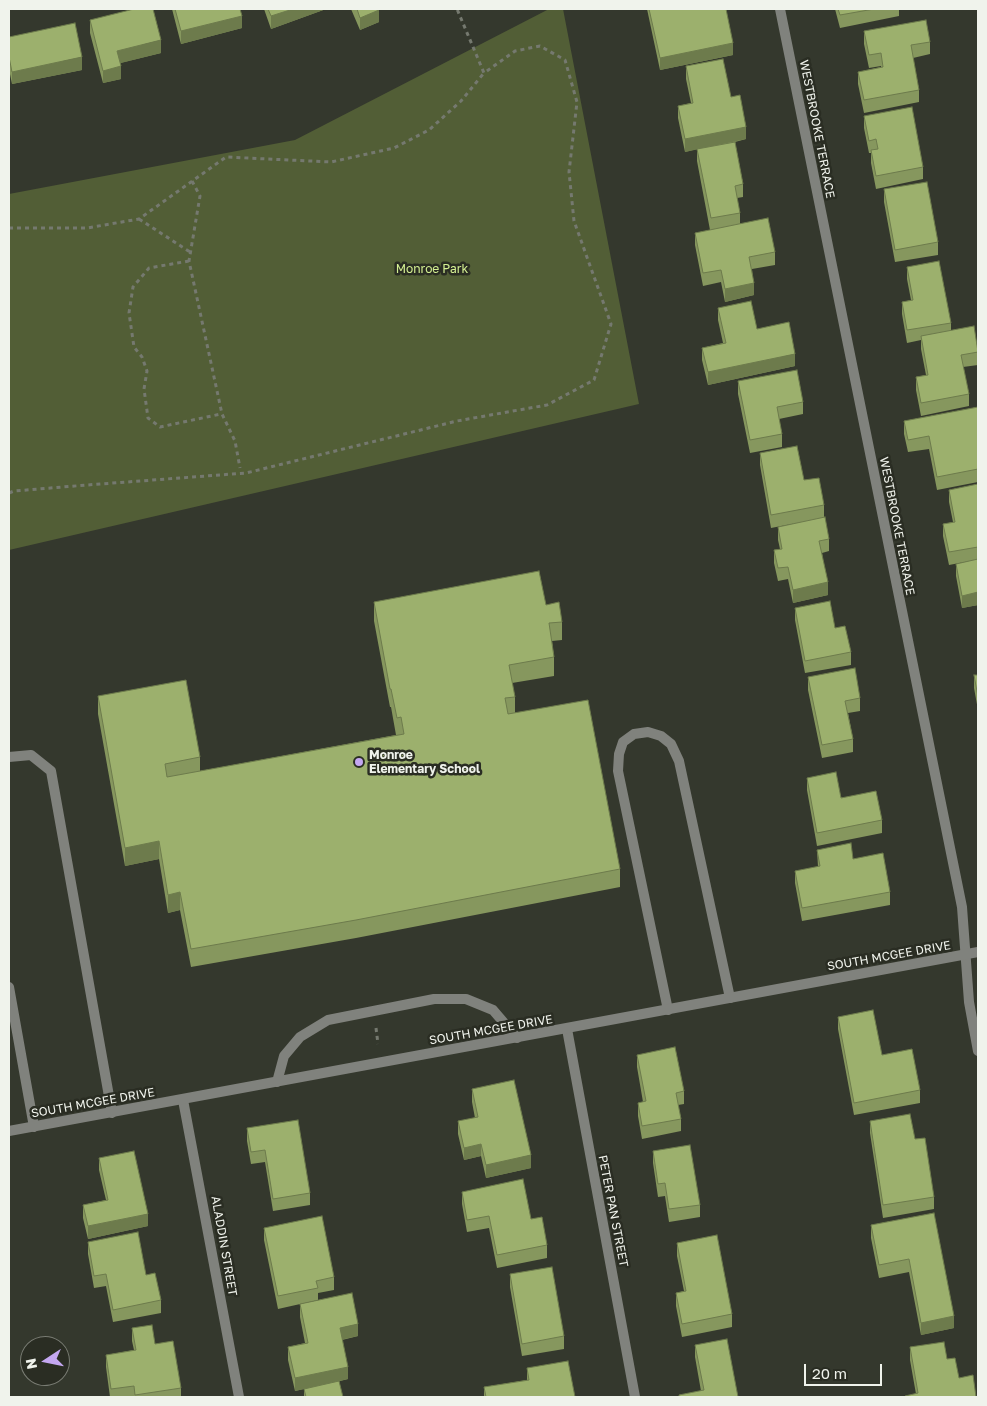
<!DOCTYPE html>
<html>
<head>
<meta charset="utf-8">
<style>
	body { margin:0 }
	#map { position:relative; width:987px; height:1406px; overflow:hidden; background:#34382d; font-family:"Golos Text",sans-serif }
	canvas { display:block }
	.frame { position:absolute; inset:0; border:10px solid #f0f3ec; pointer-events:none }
	.north { position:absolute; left:20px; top:1336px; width:50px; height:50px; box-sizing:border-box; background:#2a2d23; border:1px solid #797c73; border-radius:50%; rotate:259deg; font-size:14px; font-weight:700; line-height:20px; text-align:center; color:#f0f3ec }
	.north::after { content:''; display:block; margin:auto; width:18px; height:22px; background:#c4a7f1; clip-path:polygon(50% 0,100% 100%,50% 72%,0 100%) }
	.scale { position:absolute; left:804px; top:1364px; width:78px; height:22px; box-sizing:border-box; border:2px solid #f0f3ec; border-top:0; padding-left:6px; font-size:15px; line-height:18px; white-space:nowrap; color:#f0f3ec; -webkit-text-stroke:4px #2a2d23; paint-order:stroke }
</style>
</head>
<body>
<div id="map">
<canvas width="987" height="1406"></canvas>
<div class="frame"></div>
<div class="north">N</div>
<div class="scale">20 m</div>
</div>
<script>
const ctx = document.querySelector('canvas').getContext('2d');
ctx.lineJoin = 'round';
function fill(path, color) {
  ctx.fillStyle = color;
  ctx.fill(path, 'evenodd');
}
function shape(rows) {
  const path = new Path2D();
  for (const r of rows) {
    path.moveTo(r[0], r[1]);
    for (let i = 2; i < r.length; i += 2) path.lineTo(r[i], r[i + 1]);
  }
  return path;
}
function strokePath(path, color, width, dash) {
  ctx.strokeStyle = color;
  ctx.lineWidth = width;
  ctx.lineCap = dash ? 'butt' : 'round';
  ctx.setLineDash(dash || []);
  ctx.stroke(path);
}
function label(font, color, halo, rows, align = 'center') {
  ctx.font = font + ' "Golos Text",sans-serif';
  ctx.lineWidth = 5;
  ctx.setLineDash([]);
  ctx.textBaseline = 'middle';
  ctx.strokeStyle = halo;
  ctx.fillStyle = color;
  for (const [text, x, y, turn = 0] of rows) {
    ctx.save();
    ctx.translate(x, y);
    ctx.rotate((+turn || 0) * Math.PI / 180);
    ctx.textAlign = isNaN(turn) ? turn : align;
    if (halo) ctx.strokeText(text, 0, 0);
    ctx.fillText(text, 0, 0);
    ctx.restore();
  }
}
fill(shape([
	[549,9,563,9,639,404,9,550,9,194,295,140]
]), '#525e36');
strokePath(shape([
	[192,181,200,196,189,261,222,414,235,441,240,468],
	[139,219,190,252],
	[9,228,87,228,139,219,226,157,331,162,394,148,429,130,461,101,484,73],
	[189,261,149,268,133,287,129,313,134,347,142,357,147,371,144,389,148,418,160,427,221,414],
	[9,493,14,491,87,485,246,473,457,421,547,405,594,380,611,324,574,221,569,172,577,102,565,60,540,46,515,51,484,73,457,9],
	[376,1028,378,1044]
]), '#75796f', 3, [4, 4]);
strokePath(shape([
	[9,757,31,755,51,771,112,1113],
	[9,987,34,1127],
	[668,1010,618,771,619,754,623,742,634,734,648,732,661,736,671,744,679,761,730,998],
	[277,1082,284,1056,300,1037,328,1020,434,999,466,999,493,1010,517,1038]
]), '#80827d', 10);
strokePath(shape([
	[780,9,962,907,969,1002,978,1051],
	[567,1029,635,1397],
	[183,1100,239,1397]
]), '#80827d', 10);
strokePath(shape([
	[9,1131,978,952]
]), '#80827d', 10);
fill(shape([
	[172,9,240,9,242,28,181,44],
	[264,9,326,9,271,29],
	[351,9,378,9,379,22,360,30],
	[647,9,726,9,733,55,660,70],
	[835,9,899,9,899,16,840,28],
	[90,20,161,53,120,63,121,79,103,83,90,33],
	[864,31,930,42,930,54,913,58,919,90,919,102,864,113,858,84,858,72,881,67,881,66,869,68,864,44],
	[9,37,82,70,12,84,9,69],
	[686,66,731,97,746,139,735,142,743,184,743,197,737,198,740,213,740,224,775,252,775,265,752,269,754,295,725,302,721,282,703,286,695,245,695,233,710,230,697,161,697,149,685,152,678,118,678,106,691,103,686,79],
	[864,116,923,167,923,179,876,189,871,163,871,153,869,153,864,128],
	[884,189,938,242,938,255,895,262,884,202],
	[907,267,951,323,951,330,978,350,978,365,963,367,969,394,969,406,921,416,916,390,916,377,926,375,921,349,921,340,907,343,902,314,902,302,911,300,907,279],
	[718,308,795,366,708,385,702,360,702,348,723,343,718,320],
	[738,381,803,402,803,414,779,419,782,434,782,447,750,453,738,394],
	[978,407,978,482,937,490,929,449,908,452,904,434,904,421],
	[760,453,804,480,824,505,824,517,829,539,829,551,822,553,828,595,793,603,788,579,778,581,774,563,774,550,780,549,778,540,778,527,802,522,771,528,760,465],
	[978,484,978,605,962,608,956,576,956,564,975,560,949,565,943,536,943,524,953,522,949,502,949,490],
	[374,602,546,605,562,622,562,640,552,641,554,657,554,676,512,683,515,697,515,713,620,869,620,887,356,938,191,967,180,910,168,913,159,859,125,866,98,714,98,696,200,757,200,771,396,735,391,707,390,707,374,621],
	[795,608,835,628,851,652,851,665,805,673,795,620],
	[974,675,978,675,978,710,974,688],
	[808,677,860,698,860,711,848,713,853,739,853,752,822,758,808,690],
	[807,778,882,820,882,833,817,846,807,790],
	[817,850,853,859,890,892,890,905,802,921,795,883,795,871,818,867],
	[838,1017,882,1055,920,1090,920,1103,854,1115,838,1029],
	[637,1055,684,1091,684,1104,678,1105,681,1119,681,1131,642,1139,638,1116,638,1103,643,1102,637,1067],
	[472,1089,531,1168,486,1178,481,1156,464,1160,458,1134,458,1121,475,1118,472,1102],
	[870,1121,915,1139,934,1197,934,1209,883,1218,870,1133],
	[247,1128,310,1193,310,1205,273,1211,265,1162,251,1164,247,1141],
	[653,1151,700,1205,700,1217,669,1222,665,1196,658,1197,653,1163],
	[99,1158,148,1226,88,1239,83,1218,83,1205,106,1200,99,1170],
	[462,1192,547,1245,547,1258,497,1268,489,1228,467,1232,462,1204],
	[934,1213,954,1328,921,1335,909,1272,879,1278,871,1238,871,1225],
	[264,1228,334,1277,334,1290,318,1293,318,1300,278,1309,264,1240],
	[88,1242,146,1275,161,1300,161,1313,113,1322,106,1286,94,1288,88,1254],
	[677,1243,732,1314,732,1327,682,1337,676,1306,676,1293,684,1291,677,1256],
	[510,1274,564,1336,564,1349,522,1356,510,1287],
	[300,1304,358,1336,342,1340,348,1379,328,1384,343,1397,304,1397,304,1389,295,1391,288,1360,288,1347,305,1343,300,1317],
	[132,1328,155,1344,181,1388,181,1397,110,1397,106,1367,106,1355,134,1350,132,1341],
	[695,1345,738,1397,679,1397,679,1395,701,1391,695,1357],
	[910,1347,947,1359,959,1378,916,1394,910,1360],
	[527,1368,575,1397,484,1397,484,1387,527,1380]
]), '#86975e');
fill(shape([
	[293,9,326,9,271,29,271,16],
	[379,10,379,22,360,30,360,18],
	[242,16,242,28,181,44,181,31],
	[161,40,161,53,117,64,117,51],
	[733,43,733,55,660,70,660,58],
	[82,57,82,70,12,84,12,72],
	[121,66,121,79,103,83,103,71],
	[746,127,746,139,685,152,685,139],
	[754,283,754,295,725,302,725,289],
	[795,354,795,366,708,385,708,372],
	[828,582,828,595,793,603,793,590],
	[978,592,978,605,962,608,962,596],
	[159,841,159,859,125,866,125,848],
	[180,892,180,910,168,913,168,895],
	[481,1144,481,1156,464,1160,464,1148],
	[531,1155,531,1168,486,1178,486,1165],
	[148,1214,148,1226,88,1239,88,1226],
	[954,1316,954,1328,921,1335,921,1323],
	[358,1324,358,1336,340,1340,340,1328],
	[348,1367,348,1379,295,1391,295,1378]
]), '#6d7b4c');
const building = shape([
	[134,9,153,9,161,40,117,51,121,66,103,71,90,20,134,9],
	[175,9,240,9,242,16,181,31,175,9],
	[268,9,293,9,271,16,268,9],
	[357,9,378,9,379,10,360,18,357,9],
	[649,9,726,9,733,43,660,58,649,9],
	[838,9,874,9,840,15,838,9],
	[926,20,930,42,911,45,919,90,864,100,858,72,883,67,881,53,869,55,864,31,926,20],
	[75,23,82,57,12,72,9,57,9,37,75,23],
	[723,59,731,97,740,95,746,127,685,139,678,106,693,103,686,66,723,59],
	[912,107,923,167,876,176,871,150,878,149,876,139,869,141,864,116,912,107],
	[735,142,743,184,735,186,740,213,711,218,697,149,735,142],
	[927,182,938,242,895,250,884,189,927,182],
	[768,218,775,252,749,257,754,283,725,289,721,270,703,273,695,233,768,218],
	[939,261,951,323,907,330,902,302,913,300,907,267,939,261],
	[751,301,757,329,789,322,795,354,708,372,702,348,726,343,718,308,751,301],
	[974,326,978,352,961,355,969,394,921,403,916,377,928,375,921,336,974,326],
	[797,370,803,402,777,407,782,434,750,440,738,381,797,370],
	[978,407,978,469,937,477,929,436,908,440,904,421,978,407],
	[797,446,804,480,819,478,824,505,771,515,760,453,797,446],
	[978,484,978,547,949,552,943,524,955,522,949,490,978,484],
	[825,517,829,539,819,541,828,582,793,590,788,567,778,568,774,550,782,549,778,527,825,517],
	[978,559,978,592,962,596,956,564,978,559],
	[539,571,546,605,559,602,562,622,549,623,554,657,509,665,515,697,505,698,508,714,588,700,620,869,356,920,191,949,180,892,168,895,159,841,125,848,98,696,186,680,200,757,165,764,167,777,404,734,401,717,397,718,391,689,390,689,374,602,539,571],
	[830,601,835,628,845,626,851,652,805,661,795,608,830,601],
	[855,668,860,698,845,701,853,739,822,745,808,677,855,668],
	[974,675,978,675,978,697,974,675],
	[836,772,841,798,876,791,882,820,817,833,807,778,836,772],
	[851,843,853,859,883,853,890,892,802,908,795,871,820,866,817,850,851,843],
	[873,1010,882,1055,912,1049,920,1090,854,1103,838,1017,873,1010],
	[675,1047,684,1091,676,1093,681,1119,642,1126,638,1103,646,1101,637,1055,675,1047],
	[514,1080,531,1155,486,1165,481,1144,464,1148,458,1121,478,1117,472,1089,514,1080],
	[910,1114,915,1139,925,1138,934,1197,883,1205,870,1121,910,1114],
	[298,1120,310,1193,273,1199,265,1150,251,1152,247,1128,298,1120],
	[690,1145,700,1205,669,1209,665,1183,658,1184,653,1151,690,1145],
	[134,1151,148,1214,88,1226,83,1205,108,1200,99,1158,134,1151],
	[523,1179,531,1219,542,1217,547,1245,497,1255,489,1216,467,1220,462,1192,523,1179],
	[934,1213,954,1316,921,1323,909,1259,879,1265,871,1225,934,1213],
	[322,1216,334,1277,316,1281,318,1288,278,1296,264,1228,322,1216],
	[138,1232,146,1275,155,1273,161,1300,113,1310,106,1274,94,1276,88,1242,138,1232],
	[717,1235,732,1314,682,1324,676,1293,686,1291,677,1243,717,1235],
	[552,1267,564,1336,522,1344,510,1274,552,1267],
	[352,1293,358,1324,340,1328,348,1367,295,1378,288,1347,308,1343,300,1304,352,1293],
	[152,1325,155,1344,173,1341,181,1388,135,1395,134,1386,111,1389,106,1355,136,1350,132,1328,152,1325],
	[727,1339,738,1397,679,1397,679,1395,704,1390,695,1345,727,1339],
	[944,1342,947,1359,955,1358,959,1378,973,1375,976,1397,905,1397,905,1396,918,1393,910,1347,944,1342],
	[568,1361,575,1397,486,1397,484,1387,529,1380,527,1368,568,1361],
	[339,1381,343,1397,306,1397,304,1389,339,1381]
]);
fill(building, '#9cb06d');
strokePath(building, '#6d7b4c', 1);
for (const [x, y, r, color] of [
	[359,762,5,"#c4a7f1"]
]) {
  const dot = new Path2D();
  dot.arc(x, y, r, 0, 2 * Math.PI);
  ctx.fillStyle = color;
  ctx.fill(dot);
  strokePath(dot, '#2a2d23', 2);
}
label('12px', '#f0f3ec', '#2a2d23', [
	["WESTBROOKE TERRACE",817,129,79],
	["WESTBROOKE TERRACE",897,526,79],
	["SOUTH MCGEE DRIVE",889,956,-10],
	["SOUTH MCGEE DRIVE",491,1030,-10],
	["SOUTH MCGEE DRIVE",93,1103,-10],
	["PETER PAN STREET",613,1211,79],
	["ALADDIN STREET",224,1246,80]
]);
label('12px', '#d4f092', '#2a2d23', [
	["Monroe Park",432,269]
]);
label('bold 12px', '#f0f3ec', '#2a2d23', [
	["Monroe",369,755],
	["Elementary School",369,769]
], 'left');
</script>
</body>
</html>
